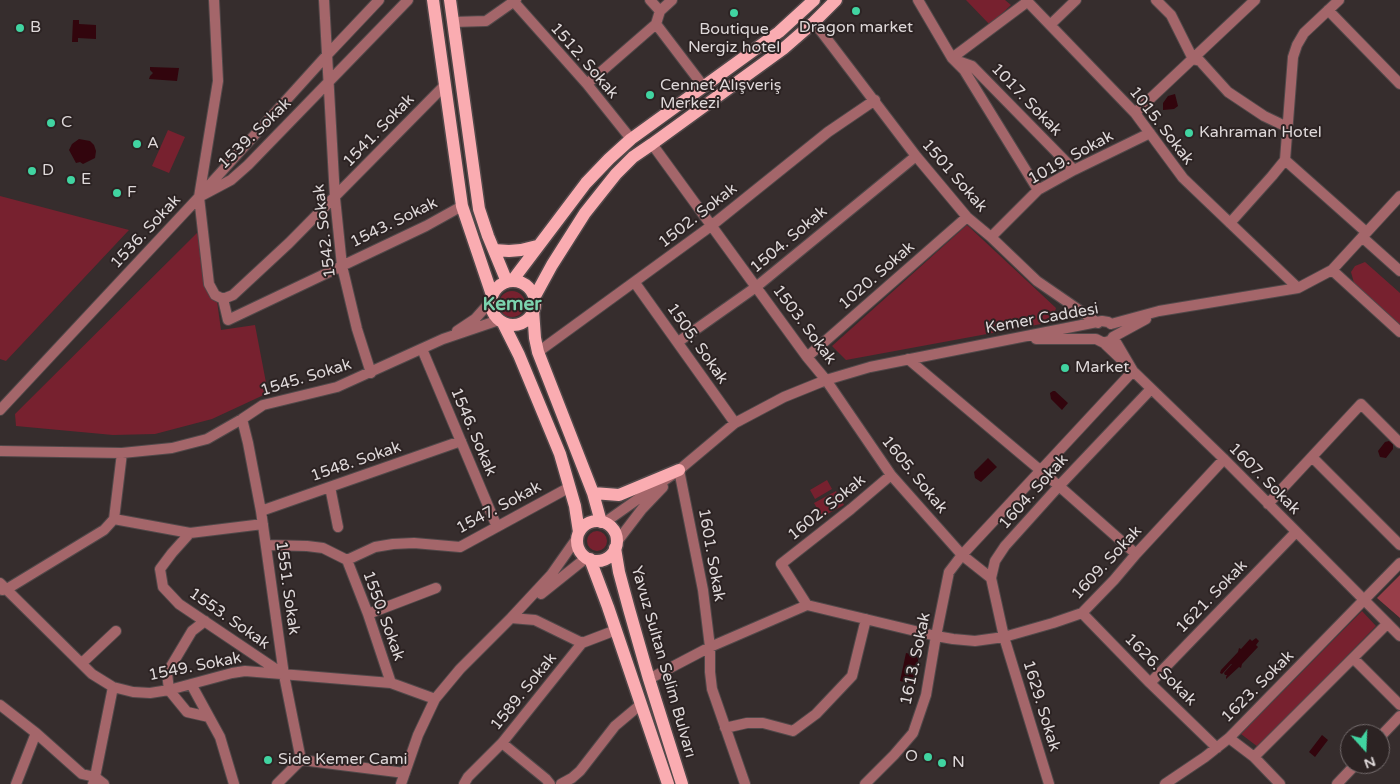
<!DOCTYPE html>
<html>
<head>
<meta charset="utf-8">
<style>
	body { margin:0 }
	#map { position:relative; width:1400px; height:784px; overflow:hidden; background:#362d2d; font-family:"Varela Round",sans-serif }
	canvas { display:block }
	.north { position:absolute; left:1340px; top:724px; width:50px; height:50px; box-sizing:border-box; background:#2c2323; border:1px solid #736b6c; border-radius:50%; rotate:160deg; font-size:14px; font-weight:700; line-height:20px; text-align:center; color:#ded8d9 }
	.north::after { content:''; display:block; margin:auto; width:18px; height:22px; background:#41d4a1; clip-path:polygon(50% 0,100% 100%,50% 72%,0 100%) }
</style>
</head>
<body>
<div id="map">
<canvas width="1400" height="784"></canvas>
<div class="north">N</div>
</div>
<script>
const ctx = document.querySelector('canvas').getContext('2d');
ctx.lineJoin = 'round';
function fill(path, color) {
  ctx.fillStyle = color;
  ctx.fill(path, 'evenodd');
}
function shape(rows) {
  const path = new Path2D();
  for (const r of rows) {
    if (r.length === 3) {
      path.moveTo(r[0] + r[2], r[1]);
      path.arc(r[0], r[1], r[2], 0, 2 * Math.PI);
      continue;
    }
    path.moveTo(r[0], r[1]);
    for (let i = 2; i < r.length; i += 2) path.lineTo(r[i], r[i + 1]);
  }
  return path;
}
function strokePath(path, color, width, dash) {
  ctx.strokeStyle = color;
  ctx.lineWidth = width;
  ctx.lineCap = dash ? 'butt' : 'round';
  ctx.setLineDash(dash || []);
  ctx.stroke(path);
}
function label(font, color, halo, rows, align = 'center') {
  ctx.font = font + ' "Varela Round",sans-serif';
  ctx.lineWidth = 4;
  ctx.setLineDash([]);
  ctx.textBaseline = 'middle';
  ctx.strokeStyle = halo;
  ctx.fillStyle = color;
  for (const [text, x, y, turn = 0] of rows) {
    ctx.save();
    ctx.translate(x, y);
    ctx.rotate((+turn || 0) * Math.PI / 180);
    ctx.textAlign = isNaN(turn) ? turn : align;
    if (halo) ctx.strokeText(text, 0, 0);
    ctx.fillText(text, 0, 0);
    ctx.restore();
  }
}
fill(shape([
	[966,0,1005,0,1011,5,990,25],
	[168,130,185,137,169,173,152,166],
	[0,196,129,230,6,361,0,359],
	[967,225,1056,308,1052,322,846,360,832,346],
	[198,232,210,250,221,330,255,325,268,393,212,419,155,434,113,435,16,426,15,414],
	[1365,262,1400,293,1400,328,1354,283,1351,272,1355,266],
	[512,304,13],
	[827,480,832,489,815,499,810,490],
	[836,491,844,505,822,517,814,503],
	[597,541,10],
	[1362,611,1376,626,1258,747,1241,734]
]), '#77212f');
fill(shape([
	[1400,575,1400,618,1377,598]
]), '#973e49');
fill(shape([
	[73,20,79,20,79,24,96,25,96,39,78,38,78,42,72,42],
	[150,67,179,68,177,81,149,79,150,76,153,73,150,70],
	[1175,94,1178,106,1174,109,1163,110,1163,103,1168,96],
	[79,139,90,141,94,145,96,151,95,158,83,164,80,162,76,163,69,150,72,144],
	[1055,391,1068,403,1062,410,1051,399,1050,393,1053,391],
	[1389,441,1393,444,1393,449,1386,458,1380,457,1378,451,1385,442],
	[988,458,997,467,981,482,975,478,974,472],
	[1256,638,1259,641,1256,645,1258,647,1242,664,1241,668,1239,667,1226,679,1226,677,1227,675,1225,675,1224,673,1232,664,1231,664,1222,674,1220,673,1221,670,1238,652,1239,648,1241,649,1250,639,1252,641],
	[906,653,919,656,913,684,900,681],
	[1322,735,1328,740,1315,757,1309,752]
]), '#32050d');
const minor = shape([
	[324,0,335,198,342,266,357,329,371,373],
	[650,0,660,11],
	[918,0,952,58,964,70,1038,190],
	[1026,0,1135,113,1183,178,1298,288],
	[1156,0,1171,15,1193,59,1200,61,1228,92,1264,116,1287,127],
	[514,2,587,84,631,139],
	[1328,10,1400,84],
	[453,22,486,21,516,0],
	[814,22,916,156,967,217,991,237,1037,281,1098,323],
	[656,24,704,87],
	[1050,25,1076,0],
	[952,58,1027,2],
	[955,60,972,66,1074,170],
	[587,84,656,24,660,11,672,0],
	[1135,113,1255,0],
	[652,144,756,287,807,357,826,380,891,475,962,555,991,578],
	[1285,160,1366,232],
	[204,191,327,55,379,0],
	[199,197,209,284,215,295,223,299,233,295,289,243,445,85],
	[199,197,231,180,248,165,408,0],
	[1230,223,1272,176,1285,160,1293,57,1297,45,1304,33,1339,0],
	[991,237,1038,190,1074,170,1150,133],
	[1362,237,1400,271],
	[1332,270,1400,332],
	[635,283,735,423],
	[223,299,228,320,426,226,462,206],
	[457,331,475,319,491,301],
	[1113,337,1133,371,1224,459,1400,636],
	[1036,339,1096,339,1104,343,1111,340,1113,337,1146,319],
	[678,342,756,287,916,156],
	[1104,343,1124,362],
	[422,349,497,527],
	[538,352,711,226,828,132,875,100],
	[807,357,967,217],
	[908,359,1059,486,1136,554],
	[0,410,199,197,218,81,214,0],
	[242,419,248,443,261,511,284,675,301,760],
	[0,451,122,453,172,448,207,439,242,419,263,405,337,387,443,339,499,320],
	[122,453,114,519,190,533,263,524],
	[1312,457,1400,545],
	[679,470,703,590,710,647,710,672,712,689,745,784],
	[330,487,338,527],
	[1268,504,1361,404,1400,443],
	[261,511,461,441],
	[604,523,679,470,735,423,784,397,826,380,870,367,1102,321,1108,322,1111,324,1159,311,1298,288,1332,270,1400,196],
	[190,533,172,553,160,569,163,587,179,604,283,674],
	[616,543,642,509,663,487],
	[266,545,307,546,323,548,347,560,375,547,393,544,414,543,460,547,570,487],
	[347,560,368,614,391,683],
	[0,583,92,674,113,687,133,692,150,693,169,690,232,673,245,671,391,683,435,699],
	[2,590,7,589,104,530,114,519],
	[541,594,586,558],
	[807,605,781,564,851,509,891,475],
	[1082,613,1150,683,1217,748],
	[368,614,436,588],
	[511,618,535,620,582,643],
	[205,621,192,631,167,673,169,690,187,712,209,717],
	[1353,658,1400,705],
	[82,663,116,631],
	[649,679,710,647,807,605,936,636,953,639,975,641,1004,637,1053,623,1082,613,1114,580,1136,554,1224,459],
	[1150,683,1296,532],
	[191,684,220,737,234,784],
	[0,705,36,733,82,774,95,777,104,784],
	[725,728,747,723,763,723,793,731,816,714,852,676,866,619],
	[1380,737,1400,716],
	[1229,738,1254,757,1280,784],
	[502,743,546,779,550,784],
	[1254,757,1387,624],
	[301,760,405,773],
	[16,784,36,733],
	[93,784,95,777,113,687],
	[277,784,301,760],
	[401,784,418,735,435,699,460,669,511,618,551,575,577,538],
	[464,784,468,777,502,743,582,643,616,630],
	[561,784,572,778,580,771,615,726,640,705],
	[865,784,894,755,913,733,926,695,936,636,949,572,962,555,1133,371],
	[1049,784,1004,637,991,578,995,561,1005,546,1059,486,1151,389],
	[1165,784,1205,757,1229,738,1400,563],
	[1337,784,1356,764]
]);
const major = shape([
	[433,0,462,206,492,295],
	[450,0,479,209,488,236,507,282],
	[494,250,509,251,521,250,537,246],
	[512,281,586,183,609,159,631,139,779,32,814,0],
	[513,303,22],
	[534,298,552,265,585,213,616,174,633,157,652,144,783,49,814,22,836,0],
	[533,310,535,338,538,352,593,493,601,522],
	[503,323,519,355,560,454,575,506,579,532],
	[593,493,619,495,679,470],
	[597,541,20],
	[615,548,619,572,629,609,649,679,682,784],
	[590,559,608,607,668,784]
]);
strokePath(minor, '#514849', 12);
strokePath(major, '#514849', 15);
strokePath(minor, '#a4666a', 10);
strokePath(major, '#faacb1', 12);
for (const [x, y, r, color] of [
	[856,11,5,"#41d4a1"],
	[734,13,5,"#41d4a1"],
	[20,28,5,"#41d4a1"],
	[650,95,5,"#41d4a1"],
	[51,123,5,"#41d4a1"],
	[1189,133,5,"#41d4a1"],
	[137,144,5,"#41d4a1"],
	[32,171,5,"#41d4a1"],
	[71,180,5,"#41d4a1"],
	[117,193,5,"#41d4a1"],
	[1065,368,5,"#41d4a1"],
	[928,757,5,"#41d4a1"],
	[268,760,5,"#41d4a1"],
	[942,763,5,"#41d4a1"]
]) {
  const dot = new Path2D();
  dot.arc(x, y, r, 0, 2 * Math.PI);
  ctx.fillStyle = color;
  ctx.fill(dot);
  strokePath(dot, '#2c2323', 2);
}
label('16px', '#ded8d9', '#2c2323', [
	["B",30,28],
	["Dragon market",856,28,"center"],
	["Boutique",734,30,"center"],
	["Nergiz hotel",734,48,"center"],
	["Cennet Alışveriş",660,86],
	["Merkezi",660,104],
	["C",61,123],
	["Kahraman Hotel",1199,133],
	["A",147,144],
	["D",42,171],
	["E",81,180],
	["F",127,193],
	["Market",1075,368],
	["O",918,757,"right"],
	["Side Kemer Cami",278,760],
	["N",952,763]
], 'left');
label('16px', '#ded8d9', '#2c2323', [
	["1512. Sokak",584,61,49],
	["1017. Sokak",1026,100,46],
	["1015. Sokak",1161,126,52],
	["1541. Sokak",379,131,-46],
	["1539. Sokak",255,134,-44],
	["1019. Sokak",1071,158,-29],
	["1501 Sokak",954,176,49],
	["1502. Sokak",698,216,-38],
	["1543. Sokak",394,223,-26],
	["1542. Sokak",325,231,-97],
	["1536. Sokak",146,232,-47],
	["1504. Sokak",789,240,-40],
	["1020. Sokak",877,276,-41],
	["Kemer Caddesi",1042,319,-10],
	["1503. Sokak",804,325,53],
	["1505. Sokak",697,344,55],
	["1545. Sokak",306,378,-17],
	["1546. Sokak",473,432,67],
	["1548. Sokak",356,462,-19],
	["1605. Sokak",914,475,51],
	["1607. Sokak",1264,479,45],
	["1604. Sokak",1034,492,-48],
	["1547. Sokak",499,508,-28],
	["1602. Sokak",827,508,-39],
	["1601. Sokak",711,555,80],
	["1609. Sokak",1107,563,-47],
	["1551. Sokak",287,588,82],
	["1621. Sokak",1212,597,-46],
	["1550. Sokak",383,616,70],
	["1553. Sokak",229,619,35],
	["1613. Sokak",916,659,-78],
	["Yavuz Sultan Selim Bulvarı",663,662,74],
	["1549. Sokak",195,667,-11],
	["1626. Sokak",1160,670,45],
	["1623. Sokak",1258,687,-45],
	["1589. Sokak",524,692,-51],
	["1629. Sokak",1041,706,73]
]);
label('bold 19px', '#7cd3ae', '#2c2323', [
	["Kemer",512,305]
]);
</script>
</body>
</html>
